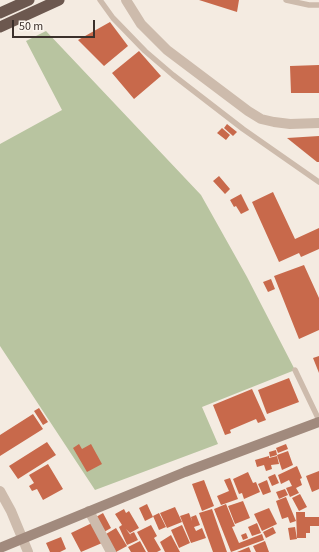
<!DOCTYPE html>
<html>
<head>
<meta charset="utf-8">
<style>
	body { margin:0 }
	#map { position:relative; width:319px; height:552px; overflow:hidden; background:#f4ebe1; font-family:"Source Sans 3",sans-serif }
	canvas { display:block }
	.scale { position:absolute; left:12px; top:20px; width:83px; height:18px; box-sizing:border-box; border:2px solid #3b302b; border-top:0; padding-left:5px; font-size:12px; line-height:14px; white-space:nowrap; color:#3b302b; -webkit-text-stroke:3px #fbf5ee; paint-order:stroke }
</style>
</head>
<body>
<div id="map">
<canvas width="319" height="552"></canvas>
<div class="scale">50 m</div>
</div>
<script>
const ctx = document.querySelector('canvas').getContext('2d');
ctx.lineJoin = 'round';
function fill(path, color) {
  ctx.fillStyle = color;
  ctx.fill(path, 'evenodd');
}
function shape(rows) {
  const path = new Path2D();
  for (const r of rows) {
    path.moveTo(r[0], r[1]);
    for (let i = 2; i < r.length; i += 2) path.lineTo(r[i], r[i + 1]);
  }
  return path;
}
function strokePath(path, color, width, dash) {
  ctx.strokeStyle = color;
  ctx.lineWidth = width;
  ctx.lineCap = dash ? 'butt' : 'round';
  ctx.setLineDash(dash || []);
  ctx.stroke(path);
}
fill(shape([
	[46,31,201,195,247,277,295,370,202,407,218,444,95,490,0,346,0,144,62,110,26,41]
]), '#b8c4a0');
fill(shape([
	[199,0,239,0,237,12],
	[110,22,128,46,104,66,78,40],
	[139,51,161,76,134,99,112,73],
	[319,65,319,93,291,93,290,66],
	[227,124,237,132,233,136,224,128],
	[222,128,230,135,226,140,217,133],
	[319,136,319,162,317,162,287,138],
	[219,176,230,189,225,194,213,181],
	[273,192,295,239,319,228,319,249,301,257,299,253,279,262,252,202],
	[241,194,249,210,241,214,236,206,234,207,230,200],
	[304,265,319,298,319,330,299,339,274,276],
	[271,279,275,289,268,292,263,282],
	[319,356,319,373,313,358],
	[289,378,299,402,267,414,258,390],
	[252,389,266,420,258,423,256,419,230,430,231,433,225,435,213,405],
	[39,408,48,422,43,425,34,411],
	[33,414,43,429,0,456,0,435],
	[47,442,56,455,18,479,9,466],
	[79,444,82,449,91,444,102,464,87,472,73,448],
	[286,444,288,449,278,453,276,448],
	[276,450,277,455,270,457,269,452],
	[288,451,293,465,282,470,277,455],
	[269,456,269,458,277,456,279,464,271,465,272,469,266,471,264,465,257,467,255,460],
	[48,464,63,489,43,500,37,489,32,491,29,486,34,483,29,475],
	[297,466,302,478,300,479,302,485,296,488,299,493,290,497,286,488,292,486,289,480,281,484,278,475],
	[319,471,319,489,312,492,306,476],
	[248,472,253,483,256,482,260,492,244,499,242,493,239,494,233,479],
	[275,474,279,483,272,486,268,477],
	[230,478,238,499,221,505,217,496,229,491,224,480],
	[204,480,214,506,202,511,192,484],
	[267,480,271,492,263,495,258,484],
	[285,489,288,495,279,499,276,492],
	[300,494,307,507,299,511,292,498],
	[286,497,296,521,290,523,288,517,282,519,276,501],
	[243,501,250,518,235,524,228,506],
	[147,504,153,517,145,521,139,508],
	[226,504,235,526,232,527,239,543,262,534,264,540,231,552,214,509],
	[175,507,182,522,167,528,160,513],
	[269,508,277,524,262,531,254,514],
	[124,509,126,513,129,511,139,528,130,533,126,529,132,537,130,534,134,532,138,540,127,545,119,527,122,525,115,514],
	[212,509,227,552,213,552,199,513],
	[296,512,305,512,305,517,319,517,319,526,310,526,310,533,306,533,306,538,297,538],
	[103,513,111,528,104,532,96,517],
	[159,513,166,527,159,530,153,516],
	[189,513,192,521,191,517,196,515,200,525,194,527,196,531,202,528,206,538,191,543,180,516],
	[92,523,102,543,81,552,71,533],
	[257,523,261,533,252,536,248,527],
	[151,525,157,536,154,538,161,550,157,552,148,552,137,532],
	[182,525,190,543,179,548,171,530],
	[273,527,276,533,266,538,263,532],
	[295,527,297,539,290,540,288,528],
	[116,528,127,546,116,552,106,534],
	[246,533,248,538,243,540,241,535],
	[171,535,180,552,165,552,160,542],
	[61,537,66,549,60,552,50,552,46,543],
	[140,541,146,552,131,552,128,547],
	[265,541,269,552,256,552,253,546],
	[249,547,251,552,237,552]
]), '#c8694b');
strokePath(shape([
	[100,0,113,18,145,51,173,75,243,129,319,182],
	[286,0,309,5,319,5],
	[295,370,319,420]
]), '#cdbbac', 5.5);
strokePath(shape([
	[0,491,11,511,28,552],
	[89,511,111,552]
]), '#cdbbac', 10);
strokePath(shape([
	[126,0,141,24,167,50,248,111,261,119,274,122,290,124,319,123]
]), '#cdbbac', 10);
strokePath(shape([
	[0,548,185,472,319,422]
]), '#a18a7d', 10);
strokePath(shape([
	[0,13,29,0],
	[0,27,59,0]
]), '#6c584f', 11);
</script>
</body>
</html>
